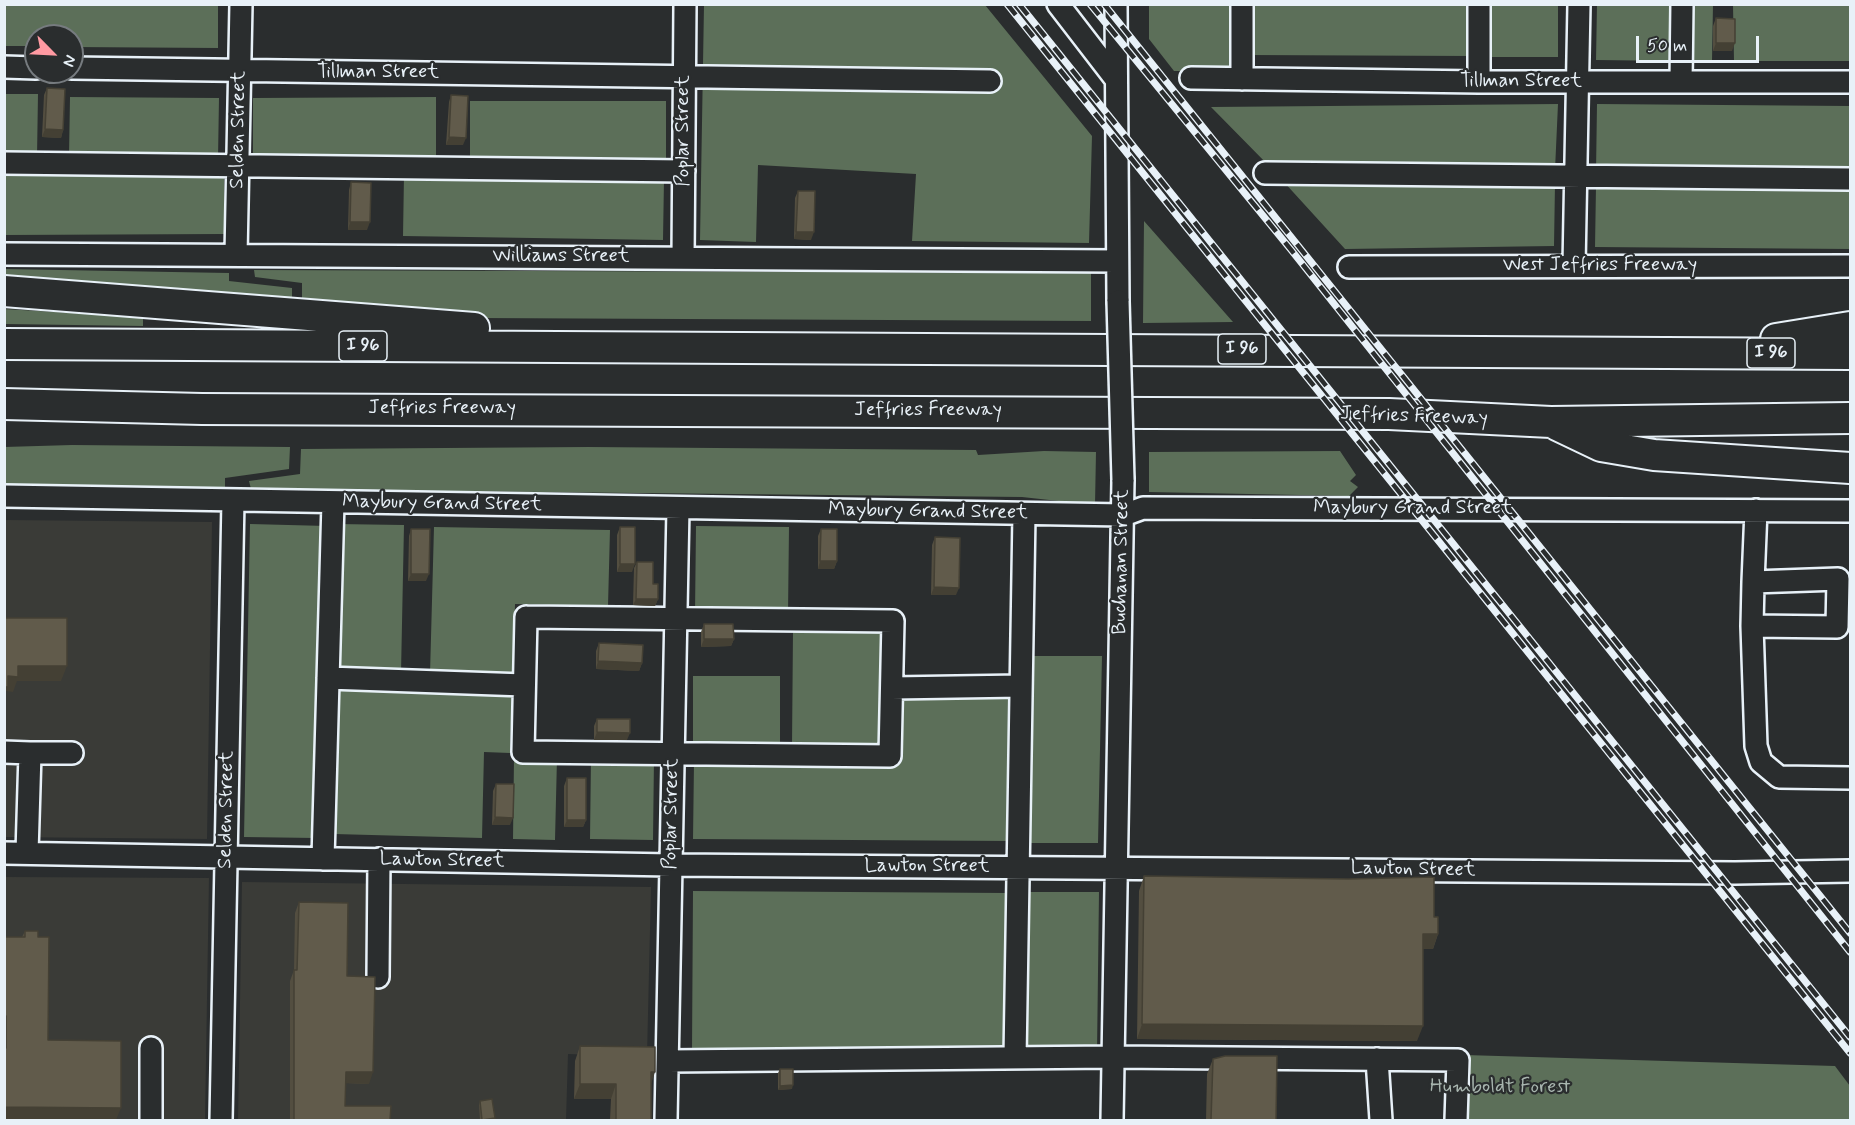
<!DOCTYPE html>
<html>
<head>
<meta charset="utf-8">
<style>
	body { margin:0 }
	#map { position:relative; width:1855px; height:1125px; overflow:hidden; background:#2a2d2e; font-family:Mynerve,sans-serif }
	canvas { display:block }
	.frame { position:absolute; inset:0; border:6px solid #e8f1f8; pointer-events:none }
	.north { position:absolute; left:24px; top:24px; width:60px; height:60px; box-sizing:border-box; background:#2a2d2e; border:2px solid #767b7f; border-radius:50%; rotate:114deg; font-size:16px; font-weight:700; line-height:24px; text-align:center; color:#e8f1f8 }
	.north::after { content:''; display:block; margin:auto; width:21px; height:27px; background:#ff9aa2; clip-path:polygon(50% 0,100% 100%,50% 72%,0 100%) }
	.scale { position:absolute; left:1636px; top:36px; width:123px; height:27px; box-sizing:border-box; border:3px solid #e8f1f8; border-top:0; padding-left:8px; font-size:18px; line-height:21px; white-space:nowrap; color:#e8f1f8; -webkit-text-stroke:4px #2a2d2e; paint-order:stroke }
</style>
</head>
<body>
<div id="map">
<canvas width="1855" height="1125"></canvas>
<div class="frame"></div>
<div class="north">N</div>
<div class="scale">50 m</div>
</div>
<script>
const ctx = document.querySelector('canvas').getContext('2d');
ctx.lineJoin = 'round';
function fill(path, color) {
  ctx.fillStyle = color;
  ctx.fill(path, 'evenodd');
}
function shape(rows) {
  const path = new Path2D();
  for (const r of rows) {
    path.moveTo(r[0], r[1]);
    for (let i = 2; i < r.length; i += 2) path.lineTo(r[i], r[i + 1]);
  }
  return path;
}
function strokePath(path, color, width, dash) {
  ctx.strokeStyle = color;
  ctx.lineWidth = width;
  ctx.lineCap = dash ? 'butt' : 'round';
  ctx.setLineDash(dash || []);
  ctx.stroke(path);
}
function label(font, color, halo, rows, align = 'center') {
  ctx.font = font + ' Mynerve,sans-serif';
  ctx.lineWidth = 4.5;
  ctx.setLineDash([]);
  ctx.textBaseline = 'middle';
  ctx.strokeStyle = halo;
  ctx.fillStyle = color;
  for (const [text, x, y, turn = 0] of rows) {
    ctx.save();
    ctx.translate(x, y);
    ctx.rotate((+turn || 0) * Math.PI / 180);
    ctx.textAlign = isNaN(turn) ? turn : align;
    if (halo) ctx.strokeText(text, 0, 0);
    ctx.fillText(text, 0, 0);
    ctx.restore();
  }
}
fill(shape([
	[5,520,212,522,207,839,5,837],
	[5,877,209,878,205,1120,5,1120],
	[242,882,651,887,647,1057,568,1054,566,1120,238,1120]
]), '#3a3b37');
fill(shape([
	[5,4,218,5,218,48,72,47,72,36,36,36,36,46,5,46],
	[704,5,985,5,1092,136,1089,243,912,241,916,174,758,165,756,242,700,240],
	[1149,5,1239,5,1239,71,1174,71,1149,39],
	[1247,5,1472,5,1472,56,1247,55],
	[1486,5,1558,5,1558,57,1485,57],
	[1597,5,1678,5,1677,61,1596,60],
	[1685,5,1713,5,1712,60,1685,60],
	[1733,5,1850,5,1850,61,1734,61],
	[5,94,38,94,37,157,5,157],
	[70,97,219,98,218,159,69,157],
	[436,97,436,160,253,160,253,98],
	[470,101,666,101,666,163,470,162],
	[1558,104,1555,170,1271,168,1211,107],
	[1597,104,1850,106,1850,174,1596,172],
	[4,169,224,170,224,234,5,235],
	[404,175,664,179,663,240,403,236],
	[1283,181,1555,184,1554,246,1345,249],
	[1596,186,1850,187,1850,249,1595,247],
	[1144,221,1233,322,1143,323],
	[4,269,229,273,229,281,292,288,292,308,5,286],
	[254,270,1091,273,1091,321,477,318,302,308,302,283,255,277],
	[4,309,143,317,143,326,5,324],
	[72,445,290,447,289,469,225,478,225,489,5,486,4,447],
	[588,447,976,450,978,455,1044,451,1096,452,1095,505,1022,497,251,489,249,481,300,474,301,449],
	[1340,451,1356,475,1350,481,1358,487,1349,496,1149,492,1149,452],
	[250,524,327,526,315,838,244,837],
	[336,524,404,525,401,673,333,672],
	[696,526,789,527,788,614,695,613],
	[434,527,610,530,608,606,515,604,513,675,430,674],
	[793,630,881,631,880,746,792,745],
	[1031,656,1102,656,1098,843,1028,843],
	[693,676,780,676,780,745,693,745],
	[338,689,512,693,510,753,484,752,482,838,334,834],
	[898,696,1011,697,1010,841,693,839,694,762,897,764],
	[591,757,654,758,653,840,590,839],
	[514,758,557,758,555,840,513,839],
	[693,891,1007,893,1005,1053,692,1050],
	[1024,892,1099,892,1097,1053,1022,1052],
	[1465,1055,1835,1066,1850,1086,1850,1120,1463,1120]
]), '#5c6f59');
const minor = shape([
	[1058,4,1115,78],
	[1116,4,1118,301],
	[1242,4,1242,79],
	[4,67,36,68],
	[72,68,990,81],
	[1191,78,1479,82,1850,82],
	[1479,82,1479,4],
	[1681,82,1682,4],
	[4,163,684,171],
	[1265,173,1850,179],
	[4,254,1117,261],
	[236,255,241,4],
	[683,258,685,4],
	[1574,266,1579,4],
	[1349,267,1850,266],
	[4,496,1124,515,1143,508,1850,511],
	[1756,510,1753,582,1838,579,1837,627,1752,626,1756,746,1761,762,1779,777,1850,778],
	[526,617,893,621,890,756,523,752,526,617],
	[1752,626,1753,582],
	[328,678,524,685],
	[892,688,1021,686],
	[4,752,30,753],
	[4,853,671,865,1735,873,1850,871],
	[27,853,30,753,72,753],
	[323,859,333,502],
	[378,977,379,859],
	[151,1048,151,1120],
	[1015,1058,1024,514],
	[1377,1059,1381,1120],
	[668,1061,1113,1057,1458,1060,1456,1120],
	[221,1120,233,500],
	[666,1120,678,508],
	[1112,1120,1123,480]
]);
const highway = shape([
	[4,291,474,328],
	[1776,339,1850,327],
	[4,344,1850,354],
	[4,404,202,409,1389,414,1551,422,1850,418],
	[1557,425,1601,446,1654,455,1850,468]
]);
strokePath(minor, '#e8f1f8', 26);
strokePath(highway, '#e8f1f8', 34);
strokePath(minor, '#2a2d2e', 21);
strokePath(highway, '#2a2d2e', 30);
const rail = shape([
	[1007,4,1850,1053],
	[1019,4,1850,1037],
	[1090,4,1292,251,1850,952],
	[1104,4,1850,933]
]);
strokePath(rail, '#e8f1f8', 7);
strokePath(rail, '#2a2d2e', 4.5, [14]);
const minorBridge = shape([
	[1118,301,1123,480]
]);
strokePath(minorBridge, '#e8f1f8', 26, []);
strokePath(minorBridge, '#2a2d2e', 21);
fill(shape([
	[1716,18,1732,51,1713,51,1713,26],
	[47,88,63,130,61,138,42,137,44,95],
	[451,95,463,145,446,145,449,102],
	[351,182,367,230,348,230,349,190],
	[798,191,811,240,794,239,795,198],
	[620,527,632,572,617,572,617,535],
	[411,529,426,581,408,581,409,536],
	[821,529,837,561,834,569,818,569,818,536],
	[935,537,956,595,931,595,932,545],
	[637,562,653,584,658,599,655,606,633,605,634,568],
	[704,624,734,639,731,646,701,647,701,632],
	[599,643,642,663,639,671,596,669,596,651],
	[597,719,627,740,594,740,594,726],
	[567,778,586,820,583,827,564,827,564,786],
	[496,784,510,825,492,825,493,791],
	[1144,876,1348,879,1434,917,1438,934,1433,949,1423,949,1417,1041,1137,1039,1139,891],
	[299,902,347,976,369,1084,346,1083,345,1106,390,1120,290,1120,290,981,294,970,295,913],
	[25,931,38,937,48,1040,4,1120,4,937,22,937],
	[580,1046,651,1083,651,1120,610,1120,611,1099,574,1099,575,1061],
	[1213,1059,1276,1120,1206,1120,1207,1074],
	[780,1069,792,1089,778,1090,778,1073],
	[480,1101,495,1120,480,1120,479,1105]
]), '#534e40');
fill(shape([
	[1716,43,1735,43,1732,51,1713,51],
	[45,129,63,130,61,138,42,137],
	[449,137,466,138,463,145,446,145],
	[350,222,370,222,367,230,348,230],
	[796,232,814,232,811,240,794,239],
	[820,561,837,561,834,569,818,569],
	[620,564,635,564,632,572,617,572],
	[411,574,429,574,426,581,408,581],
	[934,587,959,588,956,595,931,595],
	[636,599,658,599,655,606,633,605],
	[704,639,734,639,731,646,701,647],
	[598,661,642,663,639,671,596,669],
	[18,666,67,666,61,681,17,681,13,692,6,691,4,695,4,685,8,676],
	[597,732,630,733,627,740,594,740],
	[495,817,513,818,510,825,492,825],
	[567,820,586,820,583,827,564,827],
	[1423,934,1438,934,1433,949,1417,949],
	[1142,1024,1423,1026,1417,1041,1137,1039],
	[346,1072,373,1072,369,1084,342,1083],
	[651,1072,655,1072,650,1087],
	[580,1084,616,1084,611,1099,574,1099],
	[793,1085,792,1089,778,1090,780,1086],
	[4,1107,121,1108,116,1120,4,1120]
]), '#444034');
const building = shape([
	[1716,18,1735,19,1735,43,1716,43,1716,18],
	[47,88,65,89,63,130,45,129,47,88],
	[451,95,468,96,466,138,449,137,451,95],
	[351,182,371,183,370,222,350,222,351,182],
	[798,191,815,191,814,232,796,232,798,191],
	[620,527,635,527,635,564,620,564,620,527],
	[411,529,430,529,429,574,411,574,411,529],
	[821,529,837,529,837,561,820,561,821,529],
	[935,537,960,538,959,588,934,587,935,537],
	[637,562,653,562,653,584,658,584,658,599,636,599,637,562],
	[4,618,67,618,67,666,18,666,18,677,8,676,8,687,4,687,4,618],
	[704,624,733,624,734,639,704,639,704,624],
	[599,643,643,645,642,663,598,661,599,643],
	[597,719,630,719,630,733,597,732,597,719],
	[567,778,586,778,586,820,567,820,567,778],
	[496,784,514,784,513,818,495,817,496,784],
	[1144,876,1348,879,1434,877,1434,917,1438,917,1438,934,1423,934,1423,1026,1142,1024,1144,876],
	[299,902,348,903,347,976,375,977,373,1072,346,1072,345,1106,391,1106,390,1120,294,1120,294,970,297,970,299,902],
	[25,931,38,931,38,937,49,937,48,1040,121,1041,121,1108,4,1107,4,1048,6,1048,6,1016,4,1016,4,937,25,937,25,931],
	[580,1046,655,1047,655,1072,651,1072,651,1120,616,1120,616,1084,580,1084,580,1046],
	[1225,1056,1277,1056,1276,1120,1211,1120,1213,1059,1225,1056],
	[780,1069,793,1069,793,1085,780,1086,780,1069],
	[492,1099,495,1118,482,1120,480,1101,492,1099]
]);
fill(building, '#615b4b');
strokePath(building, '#444034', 1.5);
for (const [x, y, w] of [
	[363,346,48],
	[1242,349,48],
	[1771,353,48]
]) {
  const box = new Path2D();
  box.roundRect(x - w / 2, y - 15, w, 30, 4.5);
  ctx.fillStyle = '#2a2d2e';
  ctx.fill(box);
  strokePath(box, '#e8f1f8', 1.5);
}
label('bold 18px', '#e8f1f8', null, [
	["I 96",363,346],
	["I 96",1242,349],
	["I 96",1771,353]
]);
label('20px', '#e8f1f8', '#2a2d2e', [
	["Tillman Street",378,73],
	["Tillman Street",1521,82],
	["Selden Street",239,130,-89],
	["Poplar Street",684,131,-90],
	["Williams Street",561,257],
	["West Jeffries Freeway",1600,266],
	["Jeffries Freeway",442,409],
	["Jeffries Freeway",928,411],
	["Jeffries Freeway",1414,417,2],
	["Maybury Grand Street",442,504,1],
	["Maybury Grand Street",1413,509],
	["Maybury Grand Street",928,512,1],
	["Buchanan Street",1122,562,-89],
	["Selden Street",227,810,-89],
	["Poplar Street",672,814,-89],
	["Lawton Street",442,861,1],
	["Lawton Street",927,867],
	["Lawton Street",1413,870,1]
]);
label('20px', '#a9b6b0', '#2a2d2e', [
	["Humboldt Forest",1500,1088]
]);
</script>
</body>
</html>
